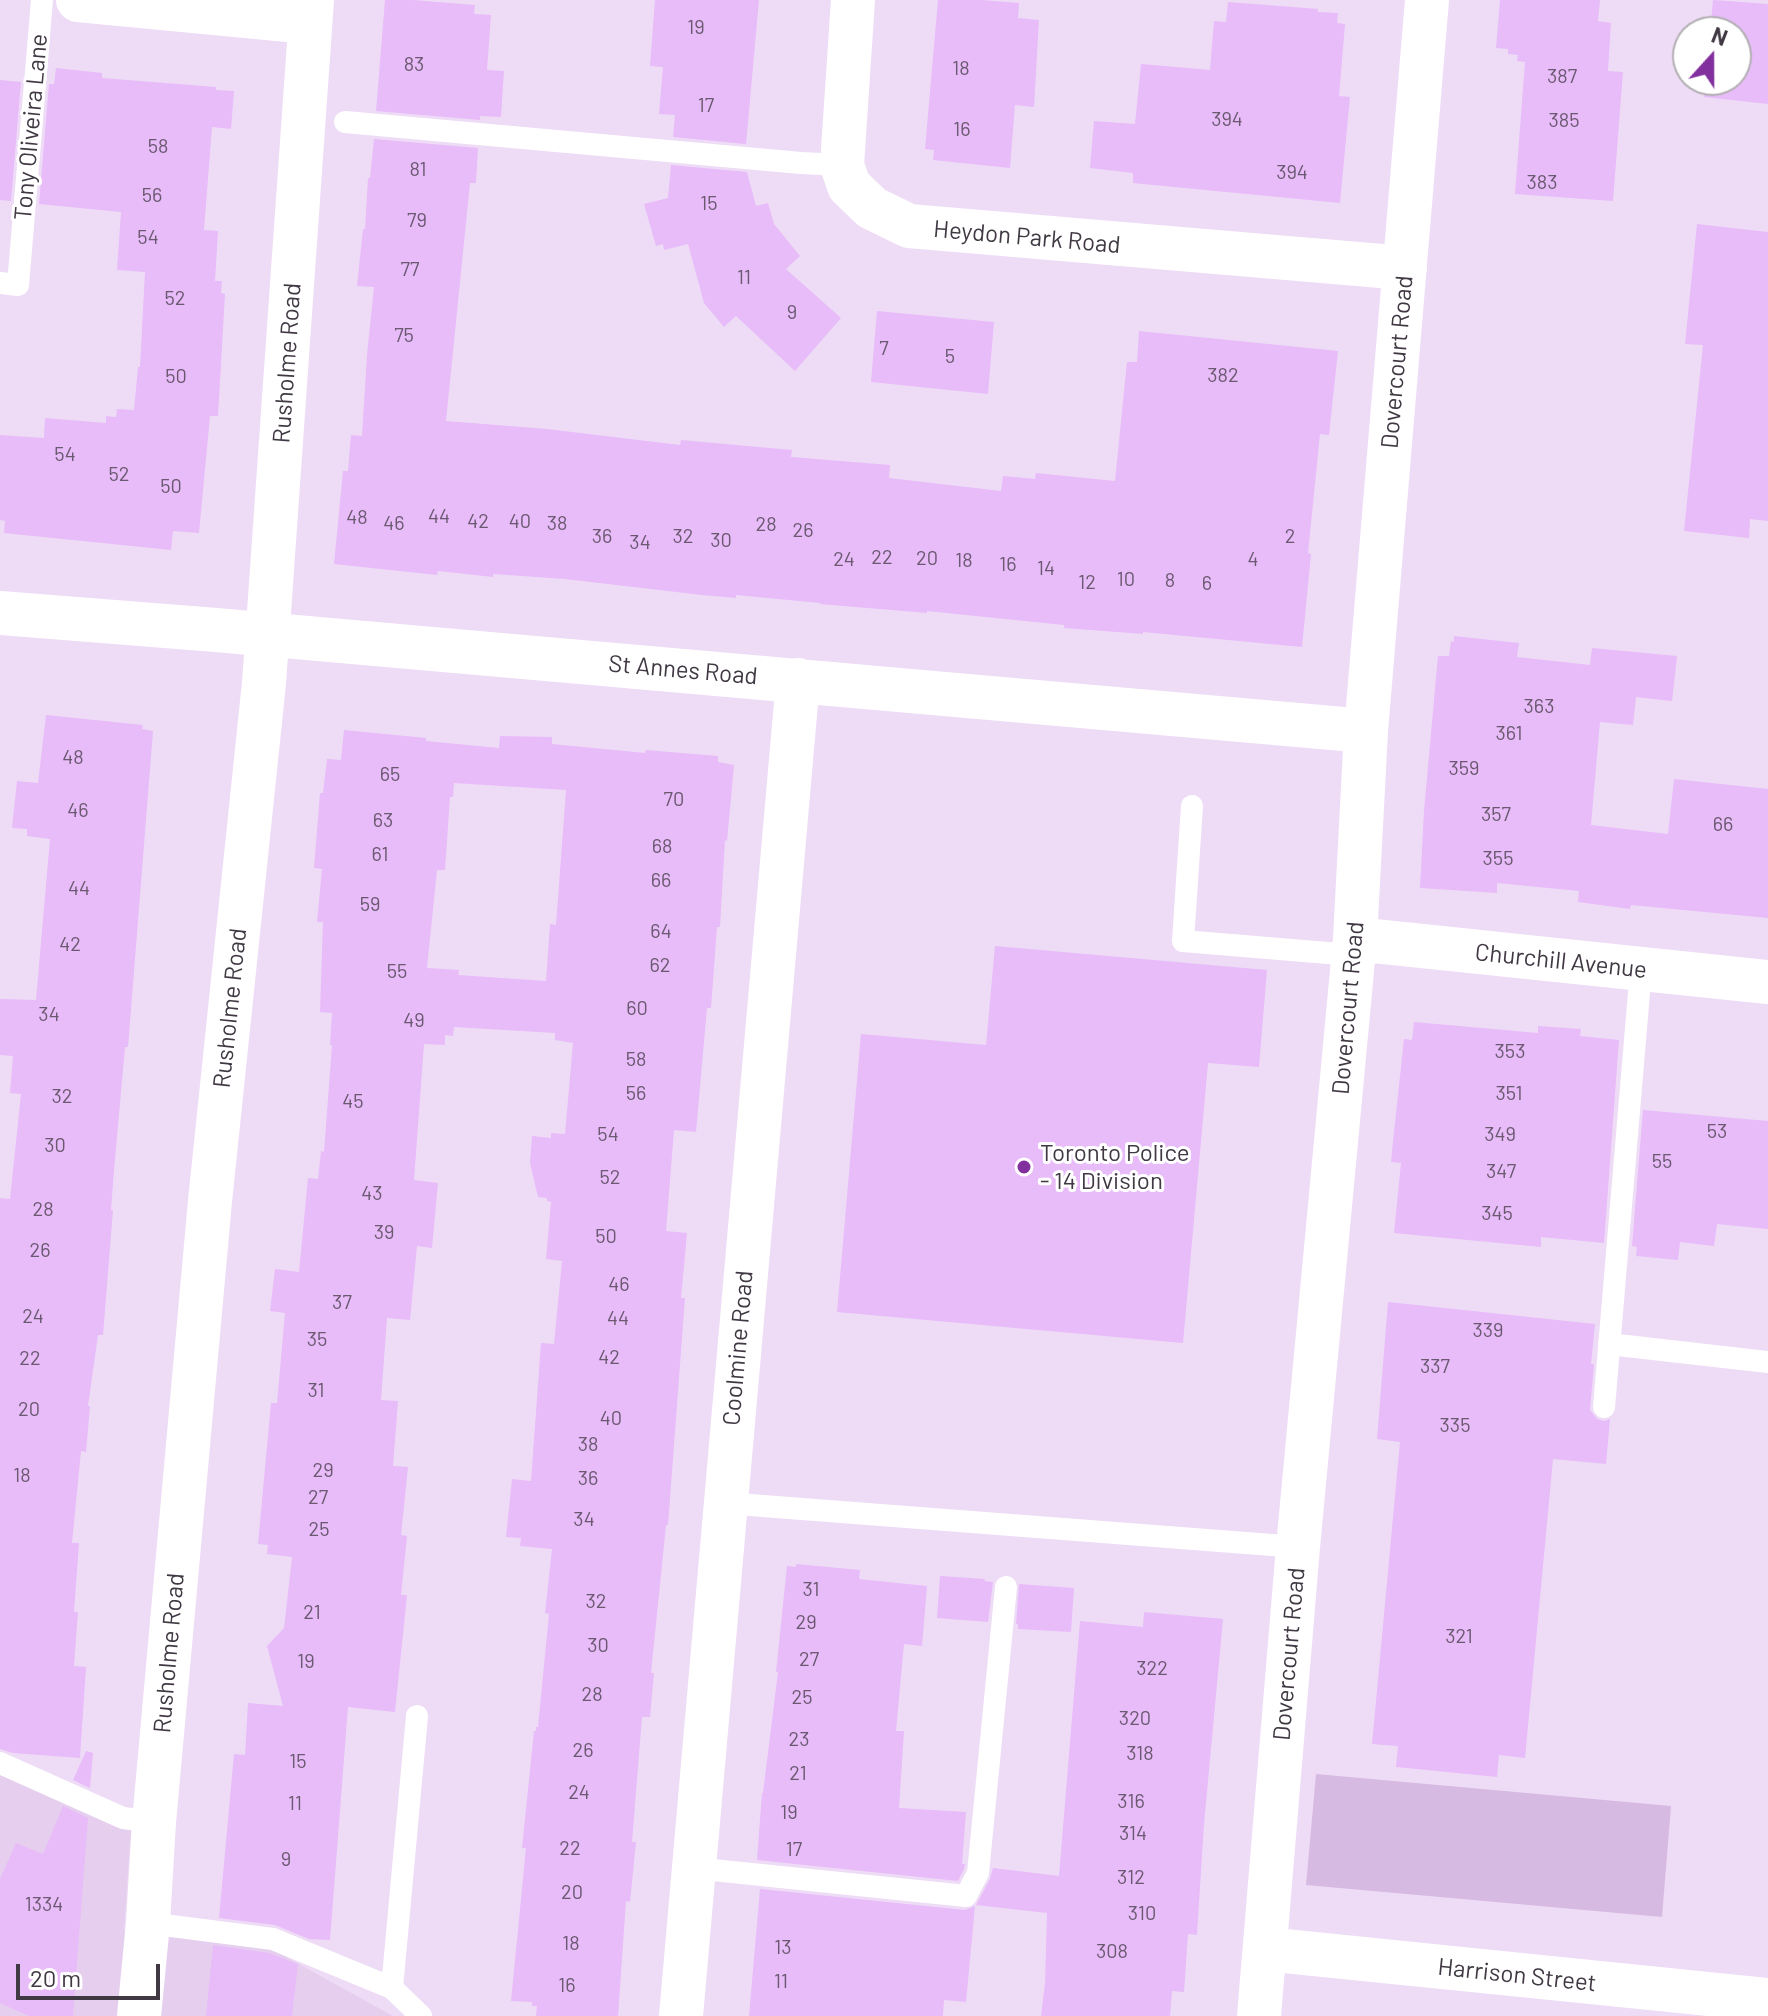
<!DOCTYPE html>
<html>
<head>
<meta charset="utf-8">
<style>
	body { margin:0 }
	#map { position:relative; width:1768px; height:2016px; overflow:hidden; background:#eedcf6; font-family:Barlow,sans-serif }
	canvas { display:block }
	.north { position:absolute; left:1672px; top:16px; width:80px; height:80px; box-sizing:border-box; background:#fff; border:2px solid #b3afb4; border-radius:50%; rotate:21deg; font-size:22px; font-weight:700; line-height:32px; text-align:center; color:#403843 }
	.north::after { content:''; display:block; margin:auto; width:28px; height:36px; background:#83309f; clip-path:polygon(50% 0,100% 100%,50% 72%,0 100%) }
	.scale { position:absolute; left:16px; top:1964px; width:144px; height:36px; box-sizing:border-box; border:4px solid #403843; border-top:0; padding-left:10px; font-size:24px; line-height:28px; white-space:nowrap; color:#403843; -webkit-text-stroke:6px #fff; paint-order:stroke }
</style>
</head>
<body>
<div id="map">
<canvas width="1768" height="2016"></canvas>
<div class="north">N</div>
<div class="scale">20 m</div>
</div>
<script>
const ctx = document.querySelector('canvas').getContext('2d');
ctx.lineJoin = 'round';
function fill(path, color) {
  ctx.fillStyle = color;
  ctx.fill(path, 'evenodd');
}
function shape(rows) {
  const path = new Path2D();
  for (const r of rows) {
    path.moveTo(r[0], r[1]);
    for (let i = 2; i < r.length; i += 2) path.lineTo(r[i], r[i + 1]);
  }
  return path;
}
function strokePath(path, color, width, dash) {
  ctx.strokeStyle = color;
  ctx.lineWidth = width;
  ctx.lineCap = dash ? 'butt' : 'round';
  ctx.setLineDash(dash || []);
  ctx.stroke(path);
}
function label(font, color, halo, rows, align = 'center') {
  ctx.font = font + ' Barlow,sans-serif';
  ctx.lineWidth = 6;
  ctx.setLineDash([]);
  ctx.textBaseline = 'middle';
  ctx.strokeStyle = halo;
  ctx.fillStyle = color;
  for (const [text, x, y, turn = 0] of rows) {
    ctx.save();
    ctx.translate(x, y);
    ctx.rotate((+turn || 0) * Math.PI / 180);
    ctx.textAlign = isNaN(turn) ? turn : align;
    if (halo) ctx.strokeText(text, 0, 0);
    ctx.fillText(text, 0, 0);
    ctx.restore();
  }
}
fill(shape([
	[0,1768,131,1829,124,1931,272,1949,393,2016,0,2016]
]), '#e6cfee');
fill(shape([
	[1316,1774,1671,1806,1662,1917,1306,1885]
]), '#d7bae2');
fill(shape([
	[385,0,413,0,475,5,474,14,491,15,487,70,504,71,501,117,480,116,480,120,376,111],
	[655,0,759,0,746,144,673,137,675,115,659,114,663,67,650,66],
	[938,0,982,0,1019,3,1018,18,1039,20,1034,107,1015,105,1010,168,933,160,934,150,925,149],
	[1500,0,1600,0,1598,21,1611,23,1608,71,1623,72,1613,201,1515,194,1525,62,1517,61,1518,55,1508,54,1508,49,1496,48],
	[1713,0,1768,4,1768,104,1704,97,1706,80,1736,80,1736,32,1710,32],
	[1228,2,1318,9,1318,12,1338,13,1337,23,1345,24,1339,96,1350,97,1340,203,1133,183,1133,173,1090,168,1094,121,1135,124,1141,64,1210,70,1214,21,1226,22],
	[56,68,102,73,102,78,216,87,216,90,234,91,231,129,212,127,204,230,218,231,215,281,222,281,221,293,225,294,218,416,210,416,199,533,173,531,171,550,4,533,5,521,0,520,0,435,44,438,45,418,106,423,106,416,116,417,117,409,134,410,138,367,140,367,145,272,117,270,121,212,39,204,49,84,54,84],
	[0,80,21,82,11,201,0,200],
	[374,139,478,148,476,183,470,183,446,421,547,429,680,445,681,440,792,450,791,457,890,465,889,478,1001,491,1003,476,1035,479,1036,473,1115,481,1127,362,1137,362,1139,331,1338,351,1329,435,1320,434,1308,553,1311,554,1302,647,1143,632,1143,634,1064,628,1064,625,927,611,927,613,820,604,820,603,736,595,736,598,702,595,565,579,493,574,493,577,438,571,437,575,334,564,343,471,348,471,351,435,362,436,367,355,374,287,357,286,363,229,365,229,368,178,370,178],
	[671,165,747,172,756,206,768,203,774,224,800,256,786,269,841,318,795,371,736,316,724,327,704,303,688,244,664,250,663,244,656,246,644,204,668,198],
	[1697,224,1768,232,1768,521,1750,519,1749,538,1684,531,1703,345,1685,344],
	[877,311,994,322,988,394,871,382],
	[1454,636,1519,643,1517,657,1590,665,1592,648,1677,656,1672,701,1636,697,1633,725,1600,722,1591,825,1668,834,1674,779,1768,789,1768,918,1631,905,1630,909,1578,902,1579,891,1497,883,1497,893,1420,888,1424,811,1438,656,1449,656,1451,641,1454,642],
	[46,715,143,725,142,729,153,731,128,1047,125,1047,114,1170,111,1210,113,1210,103,1335,98,1335,88,1406,90,1406,86,1452,81,1451,72,1543,79,1543,74,1612,78,1612,74,1666,86,1667,80,1758,13,1753,0,1749,0,1198,10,1199,21,1094,10,1093,13,1056,0,1055,0,999,36,1000,50,839,27,836,27,829,12,828,17,781,38,783],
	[344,730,426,738,426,741,499,748,500,736,552,737,552,744,645,753,646,750,718,756,718,762,734,765,727,841,725,840,720,927,717,927,711,1008,707,1008,696,1132,674,1130,666,1231,687,1233,681,1298,685,1298,668,1525,666,1525,651,1673,654,1673,650,1717,642,1717,632,1842,636,1842,630,1902,626,1901,618,2016,536,2016,537,2006,532,2006,532,2002,511,2001,526,1848,522,1848,534,1731,536,1731,536,1727,538,1727,549,1614,545,1613,552,1549,520,1546,521,1538,506,1537,512,1479,531,1481,541,1343,554,1344,562,1261,546,1259,551,1202,547,1201,547,1198,538,1197,530,1163,532,1136,551,1138,551,1133,565,1134,573,1043,555,1040,555,1033,454,1027,453,1036,445,1035,445,1045,424,1044,414,1180,438,1183,432,1248,417,1246,410,1320,387,1318,381,1400,398,1401,393,1466,408,1467,401,1535,407,1536,401,1595,407,1595,395,1712,348,1707,330,1940,309,1939,275,1925,219,1918,234,1754,245,1755,248,1703,283,1706,267,1646,284,1628,292,1557,267,1554,268,1545,258,1544,271,1403,277,1403,285,1313,270,1311,275,1269,299,1272,308,1178,318,1179,321,1151,324,1152,332,1045,330,1045,332,1013,320,1012,323,922,317,922,322,869,314,868,320,793,323,793,327,759,341,760],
	[454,783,566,790,556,925,550,924,546,981,458,975,459,970,427,968,437,870,445,870,450,797,453,797],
	[995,946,1267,970,1259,1067,1208,1063,1183,1343,837,1312,861,1034,986,1045],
	[1414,1022,1538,1033,1538,1026,1581,1029,1580,1036,1619,1040,1604,1243,1541,1237,1541,1247,1394,1233,1401,1163,1391,1162,1393,1141,1404,1039,1412,1040],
	[1643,1110,1768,1121,1768,1229,1717,1224,1714,1246,1680,1242,1678,1260,1636,1256,1637,1247,1632,1246],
	[1388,1302,1595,1324,1591,1364,1594,1364,1590,1410,1597,1419,1604,1421,1610,1419,1606,1464,1553,1459,1525,1758,1499,1755,1497,1777,1396,1767,1398,1746,1372,1744,1400,1442,1377,1439],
	[796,1564,860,1570,859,1579,927,1586,922,1646,904,1644,896,1731,904,1731,899,1808,966,1812,962,1864,965,1864,964,1869,958,1881,757,1860,762,1793,763,1793,778,1672,776,1672,787,1566,796,1567],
	[940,1576,985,1579,984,1581,993,1582,988,1622,937,1618],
	[1019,1584,1074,1588,1071,1632,1018,1629,1018,1624,1016,1624],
	[1144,1612,1223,1619,1204,1824,1197,1935,1188,1934,1184,1992,1172,1991,1170,2016,1041,2016,1045,1983,1047,1913,976,1905,990,1879,993,1868,1059,1876,1080,1621,1143,1627],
	[86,1751,93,1753,90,1788,73,1780],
	[63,1806,88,1818,73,2016,29,2016,0,2003,0,1879,16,1843,43,1854],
	[760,1889,965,1910,975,1906,966,2002,944,2000,943,2016,749,2016],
	[213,1945,269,1953,298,1964,292,2016,206,2016]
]), '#e8bbf9');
strokePath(shape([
	[345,122,801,163,842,165],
	[0,283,18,285,42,0],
	[1192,806,1183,941,1352,955],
	[1609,1344,1768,1362],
	[1604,1407,1641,969],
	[724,1503,1298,1547],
	[0,1763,123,1818,154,1822],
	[693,1868,966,1896,978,1873,1006,1587],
	[148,1923,273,1939,392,1988,417,1716],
	[392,1988,421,2016]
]), '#fff', 22);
strokePath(shape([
	[78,0,309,22],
	[853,0,842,165,849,186,872,208,909,226,1405,268],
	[0,613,216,630,1366,731],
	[1355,939,1768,982],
	[1265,1949,1768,2000],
	[139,2016,148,1923,154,1822,210,1201,264,683,312,0],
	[681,2016,798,680],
	[1259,2016,1298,1547,1355,939,1366,731,1427,0]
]), '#fff', 44);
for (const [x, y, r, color] of [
	[1024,1167,8,"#83309f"]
]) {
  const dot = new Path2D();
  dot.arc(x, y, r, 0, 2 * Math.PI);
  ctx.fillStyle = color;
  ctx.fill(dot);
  strokePath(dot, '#fff', 3);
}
label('20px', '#6a5970', null, [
	["19",696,27],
	["83",414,64],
	["18",961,68],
	["387",1562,76],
	["17",706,105],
	["394",1227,119],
	["385",1564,120],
	["16",962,129],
	["58",158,146],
	["81",418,169],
	["394",1292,172],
	["383",1542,182],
	["56",152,195],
	["15",709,203],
	["79",417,220],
	["54",148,237],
	["77",410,269],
	["11",744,277],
	["52",175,298],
	["9",792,312],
	["75",404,335],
	["7",884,348],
	["5",950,356],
	["382",1223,375],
	["50",176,376],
	["54",65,454],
	["52",119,474],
	["50",171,486],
	["44",439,516],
	["48",357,517],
	["42",478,521],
	["40",520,521],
	["46",394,523],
	["38",557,523],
	["28",766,524],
	["26",803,530],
	["36",602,536],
	["32",683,536],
	["2",1290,536],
	["30",721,540],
	["34",640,542],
	["22",882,557],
	["20",927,558],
	["24",844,559],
	["4",1253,559],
	["18",964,560],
	["16",1008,564],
	["14",1046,568],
	["10",1126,579],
	["8",1170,580],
	["12",1087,582],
	["6",1207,583],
	["363",1539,706],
	["361",1509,733],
	["48",73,757],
	["359",1464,768],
	["65",390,774],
	["70",674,799],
	["46",78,810],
	["357",1496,814],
	["63",383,820],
	["66",1723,824],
	["68",662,846],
	["61",380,854],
	["355",1498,858],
	["66",661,880],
	["44",79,888],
	["59",370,904],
	["64",661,931],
	["42",70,944],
	["62",660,965],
	["55",397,971],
	["60",637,1008],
	["34",49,1014],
	["49",414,1020],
	["353",1510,1051],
	["58",636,1059],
	["56",636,1093],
	["351",1509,1093],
	["32",62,1096],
	["45",353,1101],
	["53",1717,1131],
	["54",608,1134],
	["349",1500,1134],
	["30",55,1145],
	["55",1662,1161],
	["347",1501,1171],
	["52",610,1177],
	["43",372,1193],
	["28",43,1209],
	["345",1497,1213],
	["39",384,1232],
	["50",606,1236],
	["26",40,1250],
	["46",619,1284],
	["37",342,1302],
	["24",33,1316],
	["44",618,1318],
	["339",1488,1330],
	["35",317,1339],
	["42",609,1357],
	["22",30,1358],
	["337",1435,1366],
	["31",316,1390],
	["20",29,1409],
	["40",611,1418],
	["335",1455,1425],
	["38",588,1444],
	["29",323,1470],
	["18",22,1475],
	["36",588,1478],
	["27",318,1497],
	["34",584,1519],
	["25",319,1529],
	["31",811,1589],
	["32",596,1601],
	["21",312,1612],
	["29",806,1622],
	["321",1459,1636],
	["30",598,1645],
	["27",809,1659],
	["19",306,1661],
	["322",1152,1668],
	["28",592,1694],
	["25",802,1697],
	["320",1135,1718],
	["23",799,1739],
	["26",583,1750],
	["318",1140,1753],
	["15",298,1761],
	["21",798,1773],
	["24",579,1792],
	["316",1131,1801],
	["11",295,1803],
	["19",789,1812],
	["314",1133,1833],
	["22",570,1848],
	["17",794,1849],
	["9",286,1859],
	["312",1131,1877],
	["20",572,1892],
	["1334",44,1904],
	["310",1142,1913],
	["18",571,1943],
	["13",783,1947],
	["308",1112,1951],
	["11",781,1981],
	["16",567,1985]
]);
label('24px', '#403843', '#fff', [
	["Tony Oliveira Lane",31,127,-85],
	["Heydon Park Road",1027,237,5],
	["Dovercourt Road",1397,362,-85],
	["Rusholme Road",287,363,-86],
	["St Annes Road",683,670,5],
	["Churchill Avenue",1561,961,6],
	["Rusholme Road",230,1008,-84],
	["Dovercourt Road",1348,1008,-85],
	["Coolmine Road",738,1348,-85],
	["Rusholme Road",169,1653,-85],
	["Dovercourt Road",1289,1654,-85],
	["Harrison Street",1517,1975,6]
]);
label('24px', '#403843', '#fff', [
	["Toronto Police",1040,1153],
	["- 14 Division",1040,1181]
], 'left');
</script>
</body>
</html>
